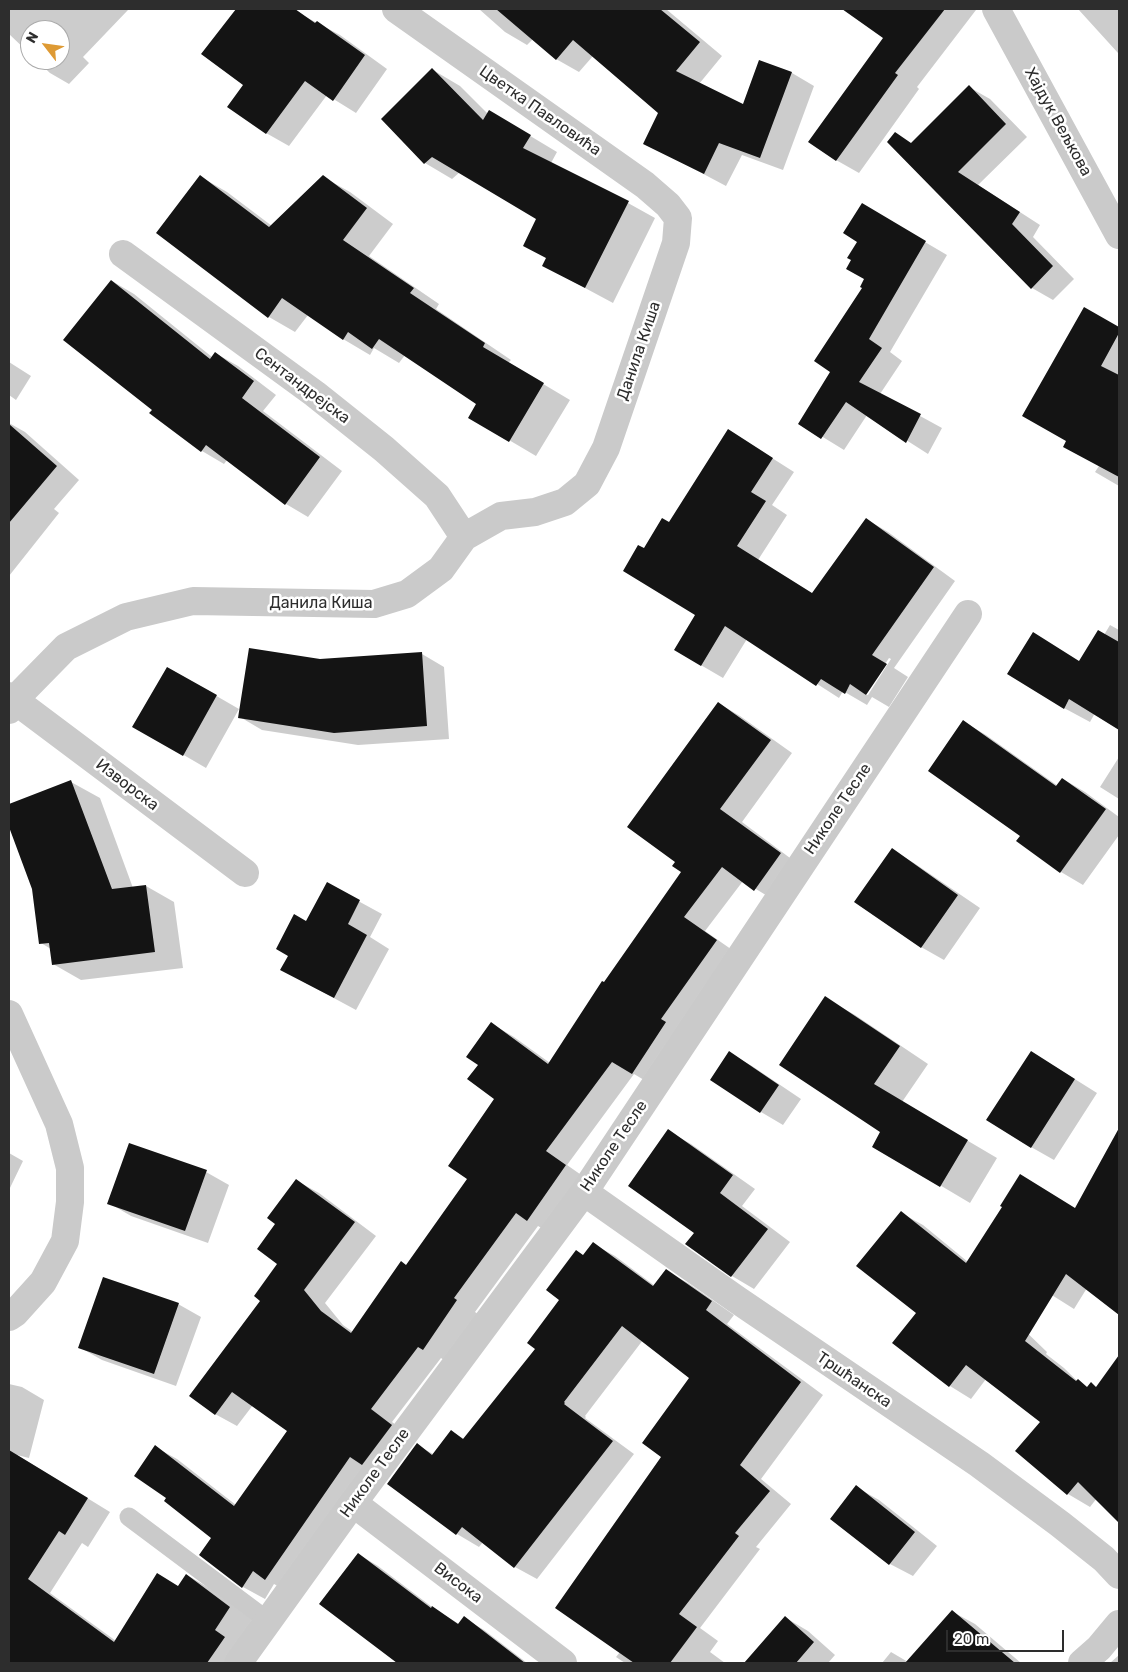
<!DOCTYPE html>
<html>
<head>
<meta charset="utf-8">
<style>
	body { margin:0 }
	#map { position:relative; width:1128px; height:1672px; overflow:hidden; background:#fff; font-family:Rubik,sans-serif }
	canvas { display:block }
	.frame { position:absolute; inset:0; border:10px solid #2d2d2d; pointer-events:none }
	.north { position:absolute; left:20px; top:20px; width:50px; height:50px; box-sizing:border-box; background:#fff; border:1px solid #ababab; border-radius:50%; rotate:300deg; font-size:14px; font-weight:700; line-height:20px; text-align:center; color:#2d2d2d }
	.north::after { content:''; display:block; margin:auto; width:18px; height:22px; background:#de9a34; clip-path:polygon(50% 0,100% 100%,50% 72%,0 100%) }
	.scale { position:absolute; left:946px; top:1630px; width:118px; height:22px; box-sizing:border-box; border:2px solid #2d2d2d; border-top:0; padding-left:6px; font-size:15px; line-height:18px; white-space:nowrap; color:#2d2d2d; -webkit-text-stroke:4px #fff; paint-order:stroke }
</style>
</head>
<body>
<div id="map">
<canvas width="1128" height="1672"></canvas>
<div class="frame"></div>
<div class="north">N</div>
<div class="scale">20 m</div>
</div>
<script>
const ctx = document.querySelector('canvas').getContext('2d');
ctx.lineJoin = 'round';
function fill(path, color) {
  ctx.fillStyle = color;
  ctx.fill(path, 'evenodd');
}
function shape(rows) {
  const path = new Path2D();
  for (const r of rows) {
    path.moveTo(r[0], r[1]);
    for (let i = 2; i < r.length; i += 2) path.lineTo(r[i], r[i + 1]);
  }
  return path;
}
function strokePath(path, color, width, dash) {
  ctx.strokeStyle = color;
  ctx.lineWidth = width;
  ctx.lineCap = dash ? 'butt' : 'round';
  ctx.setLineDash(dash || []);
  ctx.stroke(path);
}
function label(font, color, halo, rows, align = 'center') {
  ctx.font = font + ' Rubik,sans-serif';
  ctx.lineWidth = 5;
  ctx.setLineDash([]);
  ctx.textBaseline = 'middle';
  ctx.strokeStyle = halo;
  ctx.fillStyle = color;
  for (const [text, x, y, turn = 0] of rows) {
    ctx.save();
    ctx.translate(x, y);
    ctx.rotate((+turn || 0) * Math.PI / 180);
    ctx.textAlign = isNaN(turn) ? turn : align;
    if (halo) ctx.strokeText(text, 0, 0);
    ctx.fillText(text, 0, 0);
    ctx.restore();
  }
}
fill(shape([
	[9,9,126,9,128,10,83,57,89,63,69,84,50,73,36,60,60,60,60,30,30,30,30,54,9,34],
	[237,9,245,9,250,12,252,9,295,9,304,16,340,35,387,69,356,113,327,95,289,146,266,133,244,85,203,54],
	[479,9,666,9,722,56,699,84,743,106,760,62,792,73,814,86,783,170,742,155,726,186,645,143,660,112,593,56,579,72,556,59,533,39,527,45,505,32],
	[844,9,975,9,976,10,917,87,919,89,859,173,836,160,884,38],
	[1078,9,1119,9,1119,54,1118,53],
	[433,70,460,86,488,114,517,128,557,152,551,163,628,203,655,218,613,303,544,266,547,258,538,218,460,172,452,179,425,163],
	[969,87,990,99,1027,137,978,185,1040,225,1033,237,1074,279,1053,300,1032,288,912,144],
	[201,177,227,192,272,226,323,177,350,192,393,224,369,256,439,304,436,309,511,360,508,363,570,400,536,456,470,417,478,404,405,355,399,363,374,348,370,355,343,339,308,315,295,332,269,317],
	[862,205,947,255,890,352,902,361,880,394,942,428,928,454,867,415,844,450,800,423,832,372,866,279,859,242],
	[112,281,134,294,212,357,215,353,238,366,276,395,263,411,342,471,308,517,286,504,227,460,224,464,202,451,153,410],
	[1084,309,1119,329,1119,486,1095,472,1099,466,1067,441],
	[9,362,31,376,16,400,9,395],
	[9,423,25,432,79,480,54,509,59,513,9,576],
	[750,444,794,472,772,505,787,515,758,560,813,594,866,519,888,532,955,581,894,668,908,677,889,707,872,697,867,705,843,691,839,698,747,639,723,678,675,650,697,614,644,550,669,523],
	[889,658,891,659,868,695,865,695],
	[1110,625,1119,630,1119,728,1095,713,1090,722,1064,708,1080,662,1104,635],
	[422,654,444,667,449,739,358,745,262,730,240,717,320,661],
	[168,668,239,709,206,768,134,726],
	[718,703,740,716,792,753,742,822,802,867,777,902,743,881,705,931,738,954,654,1086,634,1074,567,1165,587,1179,550,1233,538,1226,475,1312,478,1314,445,1361,441,1358,392,1422,413,1438,287,1591,274,1584,265,1599,243,1587,213,1538,168,1497,155,1447,177,1459,236,1505,288,1430,253,1405,237,1426,215,1414,262,1301,279,1264,277,1224,297,1181,319,1193,376,1236,325,1303,343,1325,353,1332,406,1266,469,1179,496,1099,480,1065,492,1024,514,1037,550,1063,682,872],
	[964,722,986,735,1058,786,1063,779,1085,792,1119,817,1119,835,1083,885,1061,872,1018,841,1022,836],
	[1119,757,1119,799,1100,787],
	[71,782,100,798,133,888,146,886,174,902,183,968,81,980,53,964,51,949,41,943,33,889,9,824,9,805],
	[892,850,914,863,980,908,944,960,921,947],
	[327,884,382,914,370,937,389,949,356,1010,304,982,306,922],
	[825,998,855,1015,928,1064,902,1102,997,1158,970,1203,874,1146,882,1132],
	[729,1053,752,1066,801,1099,783,1125,761,1112,712,1079],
	[1054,1066,1097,1093,1054,1160,1031,1147],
	[1119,1130,1119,1313,1087,1288,1074,1309,1047,1292,1018,1324,1047,1352,1046,1354,1064,1368,1119,1422,1119,1521,1097,1498,1090,1507,1068,1494,1017,1450,1042,1422,986,1379,971,1399,950,1386,917,1313,901,1213,923,1225,968,1262,1076,1209],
	[668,1131,691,1144,755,1189,742,1206,790,1242,754,1289,732,1276,696,1232],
	[9,1153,23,1161,9,1190],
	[206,1172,229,1185,208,1243,131,1216,109,1203],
	[593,1244,615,1256,655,1286,666,1271,688,1283,734,1315,727,1324,823,1395,761,1479,791,1504,756,1547,760,1549,700,1628,718,1641,710,1652,725,1663,625,1663,616,1657,620,1652,662,1457,691,1378,643,1340,585,1416,586,1417,585,1418,634,1454,537,1579,515,1567,483,1542,479,1547,457,1534,388,1484,417,1445,433,1454,451,1431,464,1439,537,1349,584,1256],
	[178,1304,201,1317,176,1386,102,1360,79,1347],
	[9,1384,22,1387,44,1400,29,1458,17,1455,110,1512,88,1547,82,1543,50,1593,116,1641,179,1587,187,1575,209,1588,252,1620,237,1644,238,1663,21,1663,9,1654],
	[856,1487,879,1500,937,1546,913,1576,890,1564],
	[358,1554,378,1566,436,1610,459,1624,464,1618,484,1630,527,1663,405,1663,395,1656],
	[953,1612,975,1624,1021,1663,882,1663,891,1652,908,1662],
	[786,1618,808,1631,835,1655,828,1663,746,1663],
	[1119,1655,1119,1663,1110,1663]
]), '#0003');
fill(shape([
	[236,9,295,9,315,23,317,21,365,55,333,101,305,81,266,134,227,107,243,85,201,54],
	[496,9,660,9,700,42,676,71,743,104,759,60,792,72,760,158,719,143,704,174,643,144,658,113,573,40,556,60],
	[842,9,945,9,895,73,898,75,836,161,808,142,883,38],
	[432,68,483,120,489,110,531,135,523,148,629,201,585,288,542,266,546,258,523,246,536,219,432,157,424,164,381,119],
	[969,85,1006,124,958,172,1020,212,1012,224,1053,266,1031,289,887,142,895,132,911,143],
	[200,175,269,227,323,175,367,208,343,240,414,288,410,293,485,343,483,347,544,383,509,442,468,418,476,404,379,339,372,349,348,332,343,340,282,298,268,318,156,233],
	[862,203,926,241,869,339,882,348,859,382,921,414,906,443,846,402,821,439,798,424,830,372,814,361,862,288,860,287,864,279,846,269,851,260,847,258,857,242,843,233],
	[111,280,210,359,215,352,254,381,242,398,320,457,285,505,206,445,201,452,149,413,152,410,63,340],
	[1084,307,1119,327,1119,333,1101,366,1119,375,1119,477,1063,447,1066,441,1022,416],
	[9,424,57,466,9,523],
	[728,429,773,458,751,492,766,501,737,546,812,593,866,518,934,567,872,655,887,664,866,695,850,684,845,694,821,679,816,686,725,626,701,666,674,650,695,615,623,571,638,545,644,548,662,518,669,522],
	[1098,630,1119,642,1119,730,1069,699,1064,709,1007,674,1033,632,1079,661],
	[249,648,320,659,422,652,427,726,334,733,238,718],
	[167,667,217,695,183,756,132,727],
	[718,702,771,740,720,809,781,853,754,891,722,867,684,917,717,940,661,1019,666,1022,632,1074,612,1062,546,1151,566,1165,527,1221,516,1213,454,1298,457,1300,423,1350,418,1347,371,1409,392,1425,362,1465,350,1457,265,1580,253,1571,242,1588,199,1555,211,1538,164,1501,166,1498,134,1476,155,1445,234,1506,287,1431,232,1392,215,1415,189,1396,260,1301,254,1296,277,1264,257,1249,275,1224,267,1218,296,1179,355,1222,304,1290,321,1311,351,1333,401,1261,406,1265,467,1179,448,1166,494,1099,467,1079,478,1065,466,1057,491,1022,548,1064,602,981,604,982,681,872,672,866,675,862,627,827],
	[963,720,1056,786,1062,778,1106,809,1060,873,1016,841,1020,836,928,771],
	[71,780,112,889,146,885,155,952,52,965,49,943,39,944,32,889,9,827,9,804],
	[892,848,958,895,921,948,854,902],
	[327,882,360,900,348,924,367,935,334,998,280,970,288,956,276,949,294,914,306,921],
	[825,996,900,1046,874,1084,968,1140,940,1187,872,1147,880,1132,779,1065],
	[729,1051,779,1085,760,1113,710,1080],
	[1031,1051,1075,1079,1031,1148,986,1120],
	[1119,1128,1119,1315,1066,1274,1025,1341,1076,1381,1078,1379,1087,1387,1091,1382,1096,1387,1119,1355,1119,1523,1078,1482,1067,1495,1015,1451,1040,1422,966,1365,949,1387,892,1343,916,1313,856,1266,901,1211,966,1263,1002,1207,1000,1206,1020,1174,1075,1208],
	[668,1129,733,1175,720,1193,768,1229,731,1277,685,1244,694,1233,628,1186],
	[129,1143,207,1170,185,1231,107,1204],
	[593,1242,653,1286,666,1269,712,1301,706,1310,801,1382,740,1465,770,1491,735,1533,739,1536,679,1614,697,1627,670,1663,634,1663,555,1608,661,1457,642,1443,689,1378,622,1326,564,1402,565,1403,564,1404,613,1441,514,1568,462,1527,456,1535,387,1484,417,1443,432,1455,451,1430,463,1439,535,1349,527,1343,559,1300,546,1290,576,1250,583,1255],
	[103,1277,179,1303,154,1374,78,1348],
	[9,1450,88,1498,65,1535,59,1531,28,1579,114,1642,157,1573,178,1586,186,1574,230,1607,215,1630,225,1637,207,1663,9,1663],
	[856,1485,915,1532,889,1565,830,1519],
	[358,1553,431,1608,432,1606,458,1624,464,1616,525,1663,397,1663,319,1604],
	[952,1610,1015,1663,905,1663],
	[785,1616,814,1642,796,1663,744,1663]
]), '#141414');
strokePath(shape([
	[129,1517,268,1621]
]), '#cacaca', 19);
strokePath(shape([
	[996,9,1119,235],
	[123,254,315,394,384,449,437,496,464,537],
	[9,696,245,873],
	[9,710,14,700,66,647,126,617,193,601,374,604,407,594,441,569,464,537,501,516,535,512,565,502,587,484,606,448,676,243,678,218,668,205,645,185,396,9],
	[9,1014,59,1124,70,1168,70,1202,65,1241,43,1282,15,1313,9,1317],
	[584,1192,736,1299,979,1464,1060,1524,1104,1559,1119,1575],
	[353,1503,563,1663],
	[238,1663,353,1503,584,1192,968,614],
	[1082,1663,1099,1648,1119,1624]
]), '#cacaca', 28);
label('16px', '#2d2d2d', '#fff', [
	["Цветка Павловића",540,111,35],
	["Хајдук Вељкова",1058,122,61],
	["Данила Киша",639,351,-71],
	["Сентандрејска",302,386,37],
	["Данила Киша",321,603],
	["Изворска",127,785,37],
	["Николе Тесле",838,809,-56],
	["Николе Тесле",614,1146,-56],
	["Тршћанска",854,1380,34],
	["Николе Тесле",375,1473,-54],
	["Висока",458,1583,37]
]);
</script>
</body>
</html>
